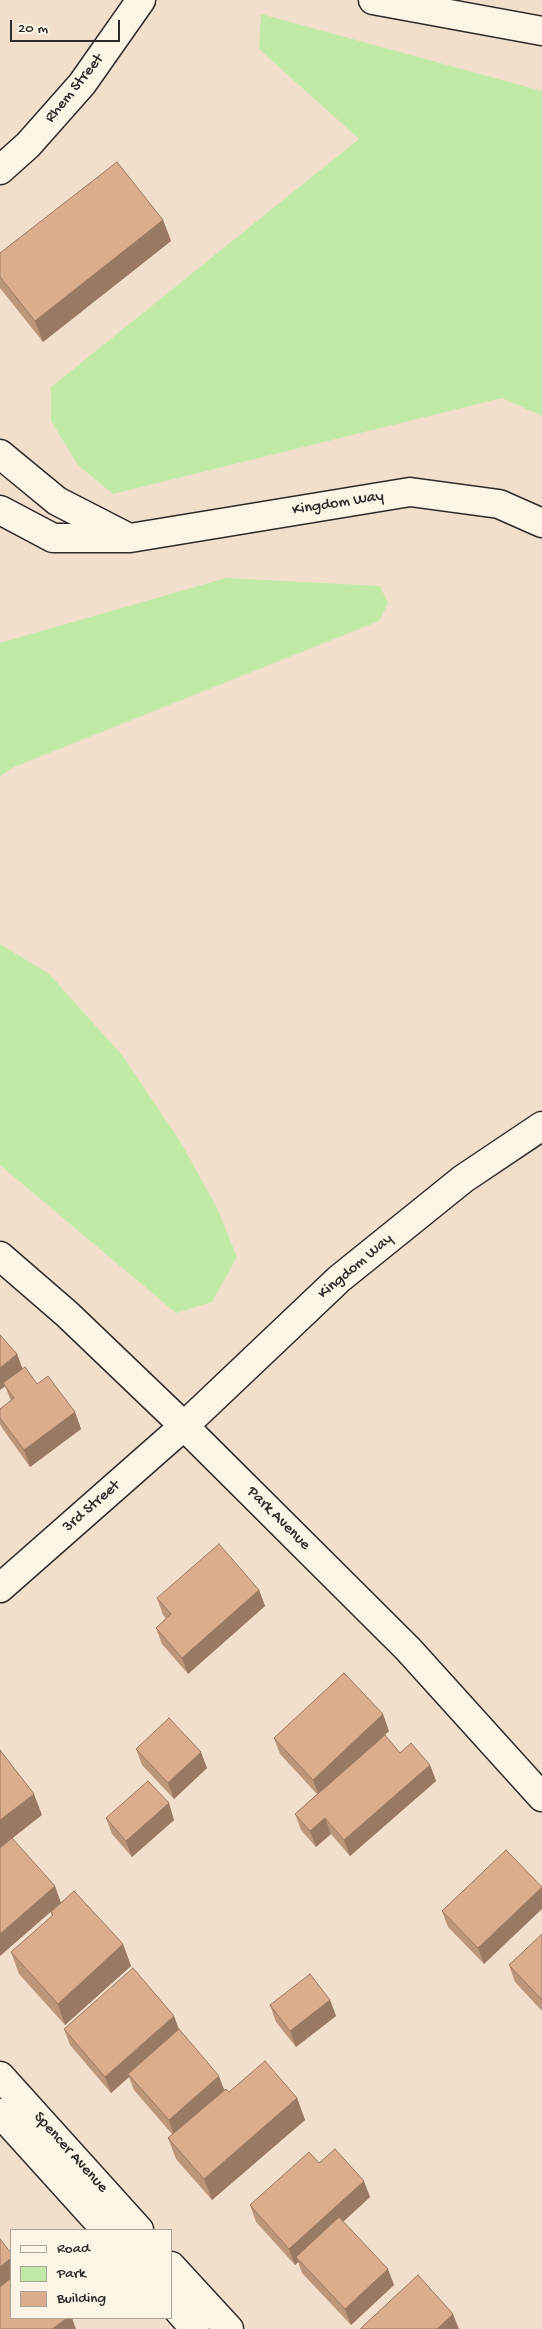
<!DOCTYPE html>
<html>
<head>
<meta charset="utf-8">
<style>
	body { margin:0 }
	#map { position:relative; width:542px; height:2329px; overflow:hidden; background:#f2dfcb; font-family:"Gochi Hand",sans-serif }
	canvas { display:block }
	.legend { position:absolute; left:10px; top:2229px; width:162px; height:90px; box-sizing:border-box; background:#fcf5e5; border:1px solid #a8a49b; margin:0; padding:6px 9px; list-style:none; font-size:15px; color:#2b2b2b }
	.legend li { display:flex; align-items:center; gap:10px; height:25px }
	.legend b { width:25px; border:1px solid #a8a49b }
	.scale { position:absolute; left:10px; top:20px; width:110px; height:22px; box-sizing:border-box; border:2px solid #2b2b2b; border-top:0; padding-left:6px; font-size:15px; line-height:18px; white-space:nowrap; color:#2b2b2b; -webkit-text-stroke:4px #fcf5e5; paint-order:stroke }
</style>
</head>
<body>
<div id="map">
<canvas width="542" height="2329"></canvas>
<ul class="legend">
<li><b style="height:6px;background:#fcf5e5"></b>Road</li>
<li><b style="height:14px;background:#c0eaa6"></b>Park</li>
<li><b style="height:14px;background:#dcad8d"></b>Building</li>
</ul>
<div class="scale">20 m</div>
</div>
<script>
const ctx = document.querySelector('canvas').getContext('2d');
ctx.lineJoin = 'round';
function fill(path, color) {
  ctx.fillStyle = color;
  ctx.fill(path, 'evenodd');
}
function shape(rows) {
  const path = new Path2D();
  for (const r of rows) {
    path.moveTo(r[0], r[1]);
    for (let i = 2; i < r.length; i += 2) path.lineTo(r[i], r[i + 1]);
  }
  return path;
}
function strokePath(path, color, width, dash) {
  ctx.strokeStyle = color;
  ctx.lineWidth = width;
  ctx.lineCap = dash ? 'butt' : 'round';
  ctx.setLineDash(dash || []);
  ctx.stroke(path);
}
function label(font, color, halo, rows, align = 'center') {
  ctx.font = font + ' "Gochi Hand",sans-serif';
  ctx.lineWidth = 4;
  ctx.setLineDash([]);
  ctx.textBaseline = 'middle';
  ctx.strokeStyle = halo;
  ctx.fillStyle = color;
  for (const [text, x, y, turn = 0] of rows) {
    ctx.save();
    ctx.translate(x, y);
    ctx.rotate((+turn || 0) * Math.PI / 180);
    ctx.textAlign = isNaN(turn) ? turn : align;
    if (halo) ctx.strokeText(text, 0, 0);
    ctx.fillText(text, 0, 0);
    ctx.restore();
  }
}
fill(shape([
	[261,14,542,91,542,416,502,398,113,494,78,465,51,421,51,387,359,139,259,49],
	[226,578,380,586,388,603,379,621,14,767,0,776,0,643],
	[0,944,49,974,122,1055,180,1141,217,1208,237,1257,212,1302,176,1313,0,1165]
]), '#c0eaa6');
const minor = shape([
	[0,170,28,145,82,84,141,0],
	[0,454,57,501,127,537],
	[0,510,53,538,130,538,410,492,499,504,542,523],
	[0,1256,67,1314,184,1426,408,1649,542,1797],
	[0,1588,184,1426,339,1279,463,1179,542,1126],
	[0,2076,139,2230],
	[0,2113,106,2230],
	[171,2266,229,2329],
	[171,2302,195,2329]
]);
const major = shape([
	[373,0,542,31]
]);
strokePath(minor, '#2b2b2b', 31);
strokePath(major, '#2b2b2b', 31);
strokePath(minor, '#fcf5e5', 28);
strokePath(major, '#fcf5e5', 28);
fill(shape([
	[163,220,171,241,43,342,0,288,0,253],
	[17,1354,22,1369,37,1384,75,1412,81,1429,30,1467,2,1428,0,1424,0,1409,11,1401,5,1386,0,1390],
	[259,1590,265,1606,188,1674,162,1644,156,1628,166,1618,163,1615,157,1598],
	[389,1731,376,1743,430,1765,436,1781,350,1856,331,1834,316,1847,301,1830,295,1814,317,1794,280,1754,274,1738],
	[136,1749,207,1768,174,1799,142,1765],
	[106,1818,174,1820,132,1857,112,1834],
	[506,1850,484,1964,448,1927,442,1911],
	[51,1912,123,1944,131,1966,65,2025,19,1974,11,1952,52,1916],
	[542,1934,542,2011,515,1982,509,1965],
	[330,2000,336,2016,296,2047,276,2022,270,2005],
	[64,2029,180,2031,225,2090,229,2092,297,2098,305,2120,212,2200,176,2159,168,2138,172,2134,134,2090,129,2077,111,2093,70,2045],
	[319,2163,370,2197,343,2222,394,2285,351,2325,302,2273,298,2262,295,2265,256,2222,250,2205]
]), '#bd9579');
fill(shape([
	[163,220,171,241,43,342,35,321],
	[17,1354,23,1370,3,1383,5,1386,0,1390,0,1368],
	[75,1412,81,1429,30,1467,24,1450],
	[259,1590,265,1606,188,1674,182,1658],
	[383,1714,389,1731,319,1796,313,1780],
	[201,1752,207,1768,174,1799,168,1783],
	[430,1765,436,1781,350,1856,344,1840],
	[34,1794,42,1815,0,1848,0,1820],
	[169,1803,174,1820,132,1857,126,1841],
	[325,1818,331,1834,316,1847,310,1831],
	[55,1886,61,1903,0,1956,0,1934],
	[542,1887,542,1909,484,1964,478,1948],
	[123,1944,131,1966,65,2025,58,2004],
	[330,2000,336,2016,296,2047,290,2031],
	[174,2016,180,2032,128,2074,129,2077,111,2093,105,2077],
	[219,2076,225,2092,175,2137,169,2120],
	[297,2098,305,2120,212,2200,204,2179],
	[364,2181,370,2197,300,2261,296,2257,298,2262,295,2265,289,2249],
	[11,2258,11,2279,0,2288,0,2267],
	[388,2269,394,2285,351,2325,345,2309],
	[453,2314,459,2329,437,2329],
	[67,2318,72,2318,76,2329,52,2329]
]), '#9a7963');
const building = shape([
	[117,162,163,220,35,321,0,277,0,253,117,162],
	[0,1335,17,1354,0,1368,0,1335],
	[25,1367,37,1384,48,1376,75,1412,24,1450,0,1418,0,1409,14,1398,3,1383,25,1367],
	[219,1544,259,1590,182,1658,156,1628,171,1614,157,1598,219,1544],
	[344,1673,383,1714,313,1780,274,1738,344,1673],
	[169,1718,201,1752,168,1783,136,1749,169,1718],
	[385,1735,400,1753,411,1743,430,1765,344,1840,325,1818,310,1831,295,1814,385,1735],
	[0,1750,34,1794,0,1820,0,1750],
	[148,1781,169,1803,126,1841,106,1818,148,1781],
	[12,1838,55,1886,0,1934,0,1848,12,1838],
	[506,1850,542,1887,478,1948,442,1911,506,1850],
	[74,1891,123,1944,58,2004,11,1952,53,1915,51,1912,74,1891],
	[542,1934,542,2000,509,1965,542,1934],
	[133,1968,174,2016,105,2077,64,2029,133,1968],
	[310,1974,330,2000,290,2031,270,2005,310,1974],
	[179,2029,219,2076,169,2120,128,2074,179,2029],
	[265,2061,297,2098,204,2179,168,2138,226,2089,229,2092,265,2061],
	[335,2149,364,2181,289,2249,250,2205,309,2152,319,2163,335,2149],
	[339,2217,388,2269,345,2309,296,2257,339,2217],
	[0,2239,11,2253,11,2258,0,2267,0,2239],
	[418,2275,453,2314,437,2329,360,2329,418,2275],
	[11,2278,11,2318,67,2318,52,2329,0,2329,0,2287,11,2278]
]);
fill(building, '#dcad8d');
strokePath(building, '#9a7963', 1);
label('16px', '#2b2b2b', '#fcf5e5', [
	["Rhem Street",75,89,-51],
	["Kingdom Way",338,504,-9],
	["Kingdom Way",356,1267,-40],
	["3rd Street",92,1507,-41],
	["Park Avenue",278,1519,45],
	["Spencer Avenue",70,2153,48]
]);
</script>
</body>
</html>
